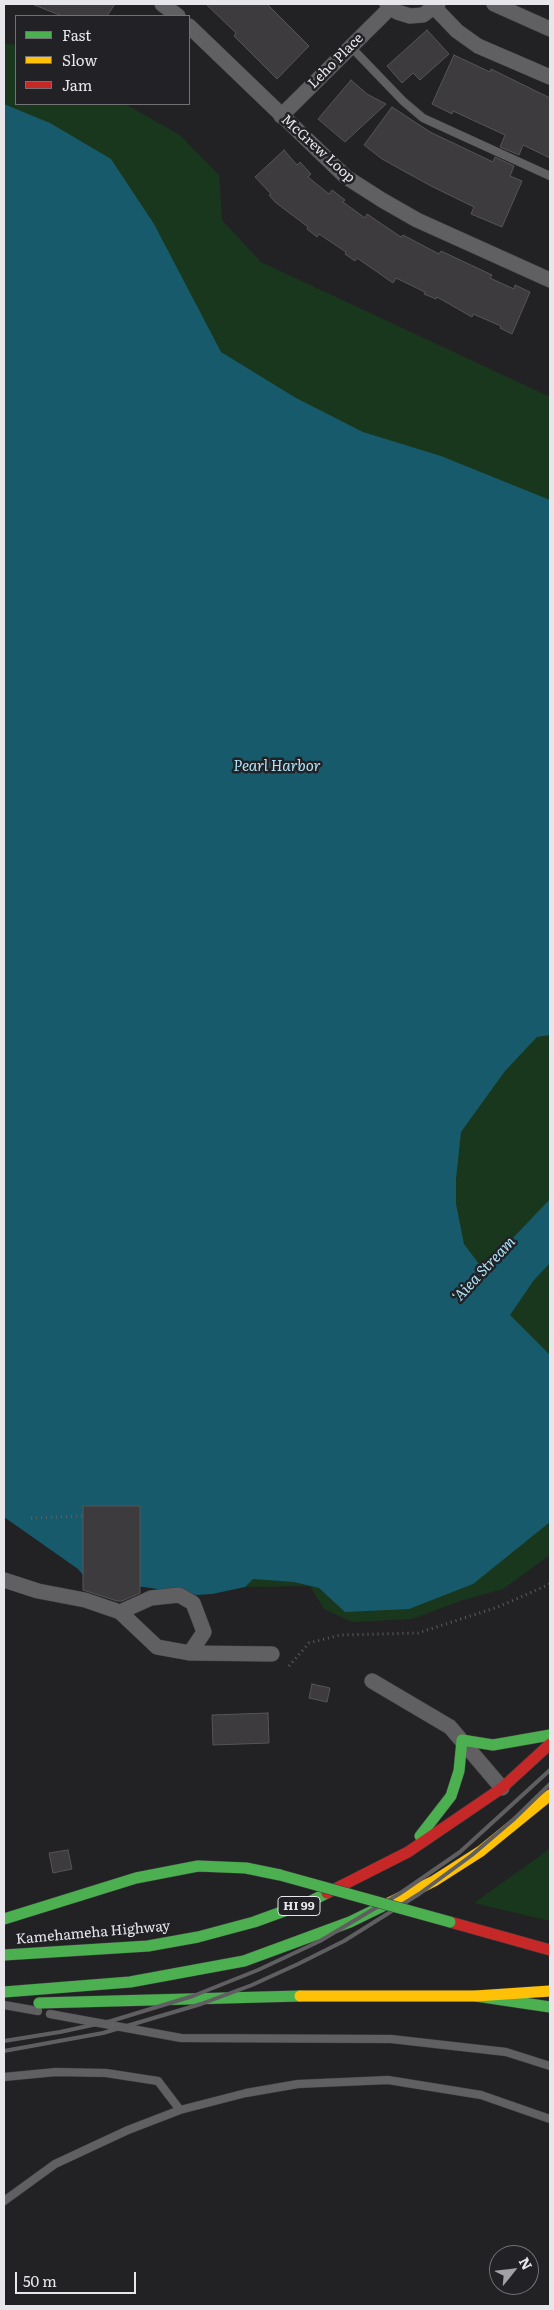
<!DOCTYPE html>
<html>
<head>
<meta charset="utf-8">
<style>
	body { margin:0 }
	#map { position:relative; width:554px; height:2310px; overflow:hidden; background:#222225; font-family:Literata,serif }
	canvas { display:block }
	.frame { position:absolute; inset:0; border:5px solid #e7e7eb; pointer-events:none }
	.legend { position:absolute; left:15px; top:15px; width:175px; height:90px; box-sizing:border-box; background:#212126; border:1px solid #707075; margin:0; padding:6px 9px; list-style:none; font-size:15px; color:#e7e7eb }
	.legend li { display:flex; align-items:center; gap:10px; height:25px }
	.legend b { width:25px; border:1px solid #707075 }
	.north { position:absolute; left:489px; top:2245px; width:50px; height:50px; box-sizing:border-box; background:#212126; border:1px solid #707075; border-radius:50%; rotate:61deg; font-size:14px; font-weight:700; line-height:20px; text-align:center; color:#e7e7eb }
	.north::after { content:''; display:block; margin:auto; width:18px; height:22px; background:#a2a2a6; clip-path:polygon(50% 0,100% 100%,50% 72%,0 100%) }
	.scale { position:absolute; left:15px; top:2272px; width:121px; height:22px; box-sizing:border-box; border:2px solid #e7e7eb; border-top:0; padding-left:6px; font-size:15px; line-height:18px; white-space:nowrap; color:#e7e7eb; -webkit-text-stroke:4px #212126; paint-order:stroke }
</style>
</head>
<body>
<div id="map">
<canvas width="554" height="2310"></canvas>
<div class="frame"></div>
<ul class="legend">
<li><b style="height:6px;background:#4caf50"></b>Fast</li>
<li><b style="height:6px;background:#ffc107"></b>Slow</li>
<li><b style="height:6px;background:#c62828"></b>Jam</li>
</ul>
<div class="north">N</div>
<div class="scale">50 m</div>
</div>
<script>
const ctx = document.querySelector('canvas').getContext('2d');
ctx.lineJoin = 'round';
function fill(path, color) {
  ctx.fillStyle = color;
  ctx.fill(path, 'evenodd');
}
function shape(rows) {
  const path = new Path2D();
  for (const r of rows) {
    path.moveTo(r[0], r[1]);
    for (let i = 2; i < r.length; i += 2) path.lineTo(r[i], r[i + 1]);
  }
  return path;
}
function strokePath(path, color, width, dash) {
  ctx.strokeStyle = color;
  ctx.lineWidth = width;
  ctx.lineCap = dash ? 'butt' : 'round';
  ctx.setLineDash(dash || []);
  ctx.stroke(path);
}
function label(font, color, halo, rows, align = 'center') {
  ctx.font = font + ' Literata,serif';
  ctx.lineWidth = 5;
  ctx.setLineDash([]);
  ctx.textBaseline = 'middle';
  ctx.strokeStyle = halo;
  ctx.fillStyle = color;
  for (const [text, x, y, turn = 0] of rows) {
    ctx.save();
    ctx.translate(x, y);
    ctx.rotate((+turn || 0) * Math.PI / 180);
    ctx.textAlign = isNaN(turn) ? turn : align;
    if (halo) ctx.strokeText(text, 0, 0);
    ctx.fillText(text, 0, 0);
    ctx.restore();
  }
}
fill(shape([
	[4,43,16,45,16,104,125,104,180,135,219,175,222,220,261,262,550,397,550,517,229,375,4,122],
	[550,1018,550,1204,472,1290,447,1219,465,1103],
	[550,1245,550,1371,497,1314],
	[550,1480,550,1555,503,1589,463,1600,412,1619,352,1622,324,1609,310,1586,245,1587,235,1578],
	[550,1847,550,1921,474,1903,544,1853]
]), '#19371c');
fill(shape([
	[4,104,50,123,111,159,154,224,221,352,296,398,363,432,441,456,550,500,550,1035,537,1037,505,1071,461,1132,456,1179,456,1204,464,1244,479,1264,496,1256,550,1199,550,1263,534,1280,510,1315,550,1355,550,1522,473,1584,409,1609,345,1612,319,1588,294,1582,253,1579,245,1587,212,1594,196,1595,144,1587,89,1582,78,1569,4,1517]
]), '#175a6c');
const building = shape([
	[32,4,115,4,107,16,62,16,32,4],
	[206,4,267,4,309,46,277,79,234,36,236,33,206,4],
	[427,30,449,54,420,80,413,73,402,83,387,66,427,30],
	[454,55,490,72,491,69,550,98,550,158,523,145,519,155,500,147,505,135,453,111,452,114,432,104,454,55],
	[351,80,367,94,386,104,345,142,318,119,351,80],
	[392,107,430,132,493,162,495,157,514,166,510,176,522,181,502,227,471,214,474,207,431,186,382,159,364,145,392,107],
	[284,150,297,165,300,162,311,174,308,177,329,194,332,190,345,200,343,202,365,218,367,214,401,237,403,235,439,254,441,251,492,275,490,278,514,289,515,285,530,292,512,334,500,328,501,326,473,314,472,317,437,297,436,299,424,294,425,292,396,278,393,283,357,258,355,261,345,254,346,252,319,234,317,237,307,229,308,227,275,202,269,195,271,194,255,177,284,150],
	[83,1506,140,1506,140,1593,122,1601,117,1601,83,1590,83,1506],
	[312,1684,330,1688,327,1702,309,1698,312,1684],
	[268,1713,269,1743,213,1745,212,1715,268,1713],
	[68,1850,72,1869,53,1873,49,1853,68,1850]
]);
fill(building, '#3d3b3d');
strokePath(building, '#555456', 1);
const lane = shape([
	[350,46,403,101,423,118,550,176],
	[4,2005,38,2011],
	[50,2014,181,2038,391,2039,506,2052,550,2066],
	[4,2077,56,2072,106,2073,158,2081,180,2110],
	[4,2201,55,2164,128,2130,180,2110,246,2093,298,2084,388,2080,481,2095,550,2119]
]);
const street = shape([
	[162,4,178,16],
	[387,4,397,12,410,16,423,15,438,4],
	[494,4,550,29],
	[435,8,457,31,478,46,550,77],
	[189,26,346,177,382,200,417,220,550,280],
	[281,116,391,7],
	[4,1580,38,1591,85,1600,120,1612,157,1647,190,1653,272,1654],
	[120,1612,151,1598,179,1595,193,1603,204,1632,190,1653],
	[372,1681,450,1727,502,1788]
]);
const fast = shape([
	[420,1836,451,1796,459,1771,462,1740,493,1745,550,1735],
	[4,1919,136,1878,198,1866,246,1868,280,1875],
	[4,1955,148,1946,198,1937,254,1922,309,1902,327,1893],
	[4,1992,130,1982,244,1961,350,1922,389,1903],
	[476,1996,550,2007],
	[39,2003,300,1996]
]);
const slow = shape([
	[389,1903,434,1881,481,1851,550,1795],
	[300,1996,476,1996,550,1991]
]);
const jam = shape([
	[327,1893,408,1852,502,1788,550,1744],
	[450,1922,550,1950]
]);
strokePath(lane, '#3c3c3e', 9);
strokePath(street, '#3c3c3e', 16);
strokePath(fast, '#3c3c3e', 12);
strokePath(slow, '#3c3c3e', 12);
strokePath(jam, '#3c3c3e', 12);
strokePath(shape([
	[31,1518,83,1516],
	[289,1666,309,1643,340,1635,418,1633,498,1607,550,1584]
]), '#5d5d5f', 3, [1, 4]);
strokePath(lane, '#606062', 8);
strokePath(street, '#606062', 15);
strokePath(fast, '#4caf50', 11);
strokePath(slow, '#ffc107', 11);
strokePath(jam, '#c62828', 11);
strokePath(shape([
	[4,2041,60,2032,111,2021,193,1996,258,1970,320,1941,399,1894,460,1852,550,1770],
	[4,2051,103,2033,201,2004,252,1985,298,1964,344,1941,419,1894,472,1855,513,1820,550,1784]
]), '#5f5f61', 4);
const fastBridge = shape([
	[280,1875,450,1922]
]);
strokePath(fastBridge, '#3c3c3e', 12, []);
strokePath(fastBridge, '#4caf50', 11);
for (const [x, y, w] of [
	[299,1906,42]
]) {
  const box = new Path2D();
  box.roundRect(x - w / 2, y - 9.5, w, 19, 4);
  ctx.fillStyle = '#212126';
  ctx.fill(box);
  strokePath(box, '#e7e7eb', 1);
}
label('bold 12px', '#e7e7eb', null, [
	["HI 99",299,1906]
]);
label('14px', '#e7e7eb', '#212126', [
	["Leho Place",336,61,-45],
	["McGrew Loop",318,149,42],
	["Kamehameha Highway",93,1933,-5]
]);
label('italic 15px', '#abe4f6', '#212126', [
	["Pearl Harbor",277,767],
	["ʻAiea Stream",485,1269,-47]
]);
</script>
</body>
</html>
